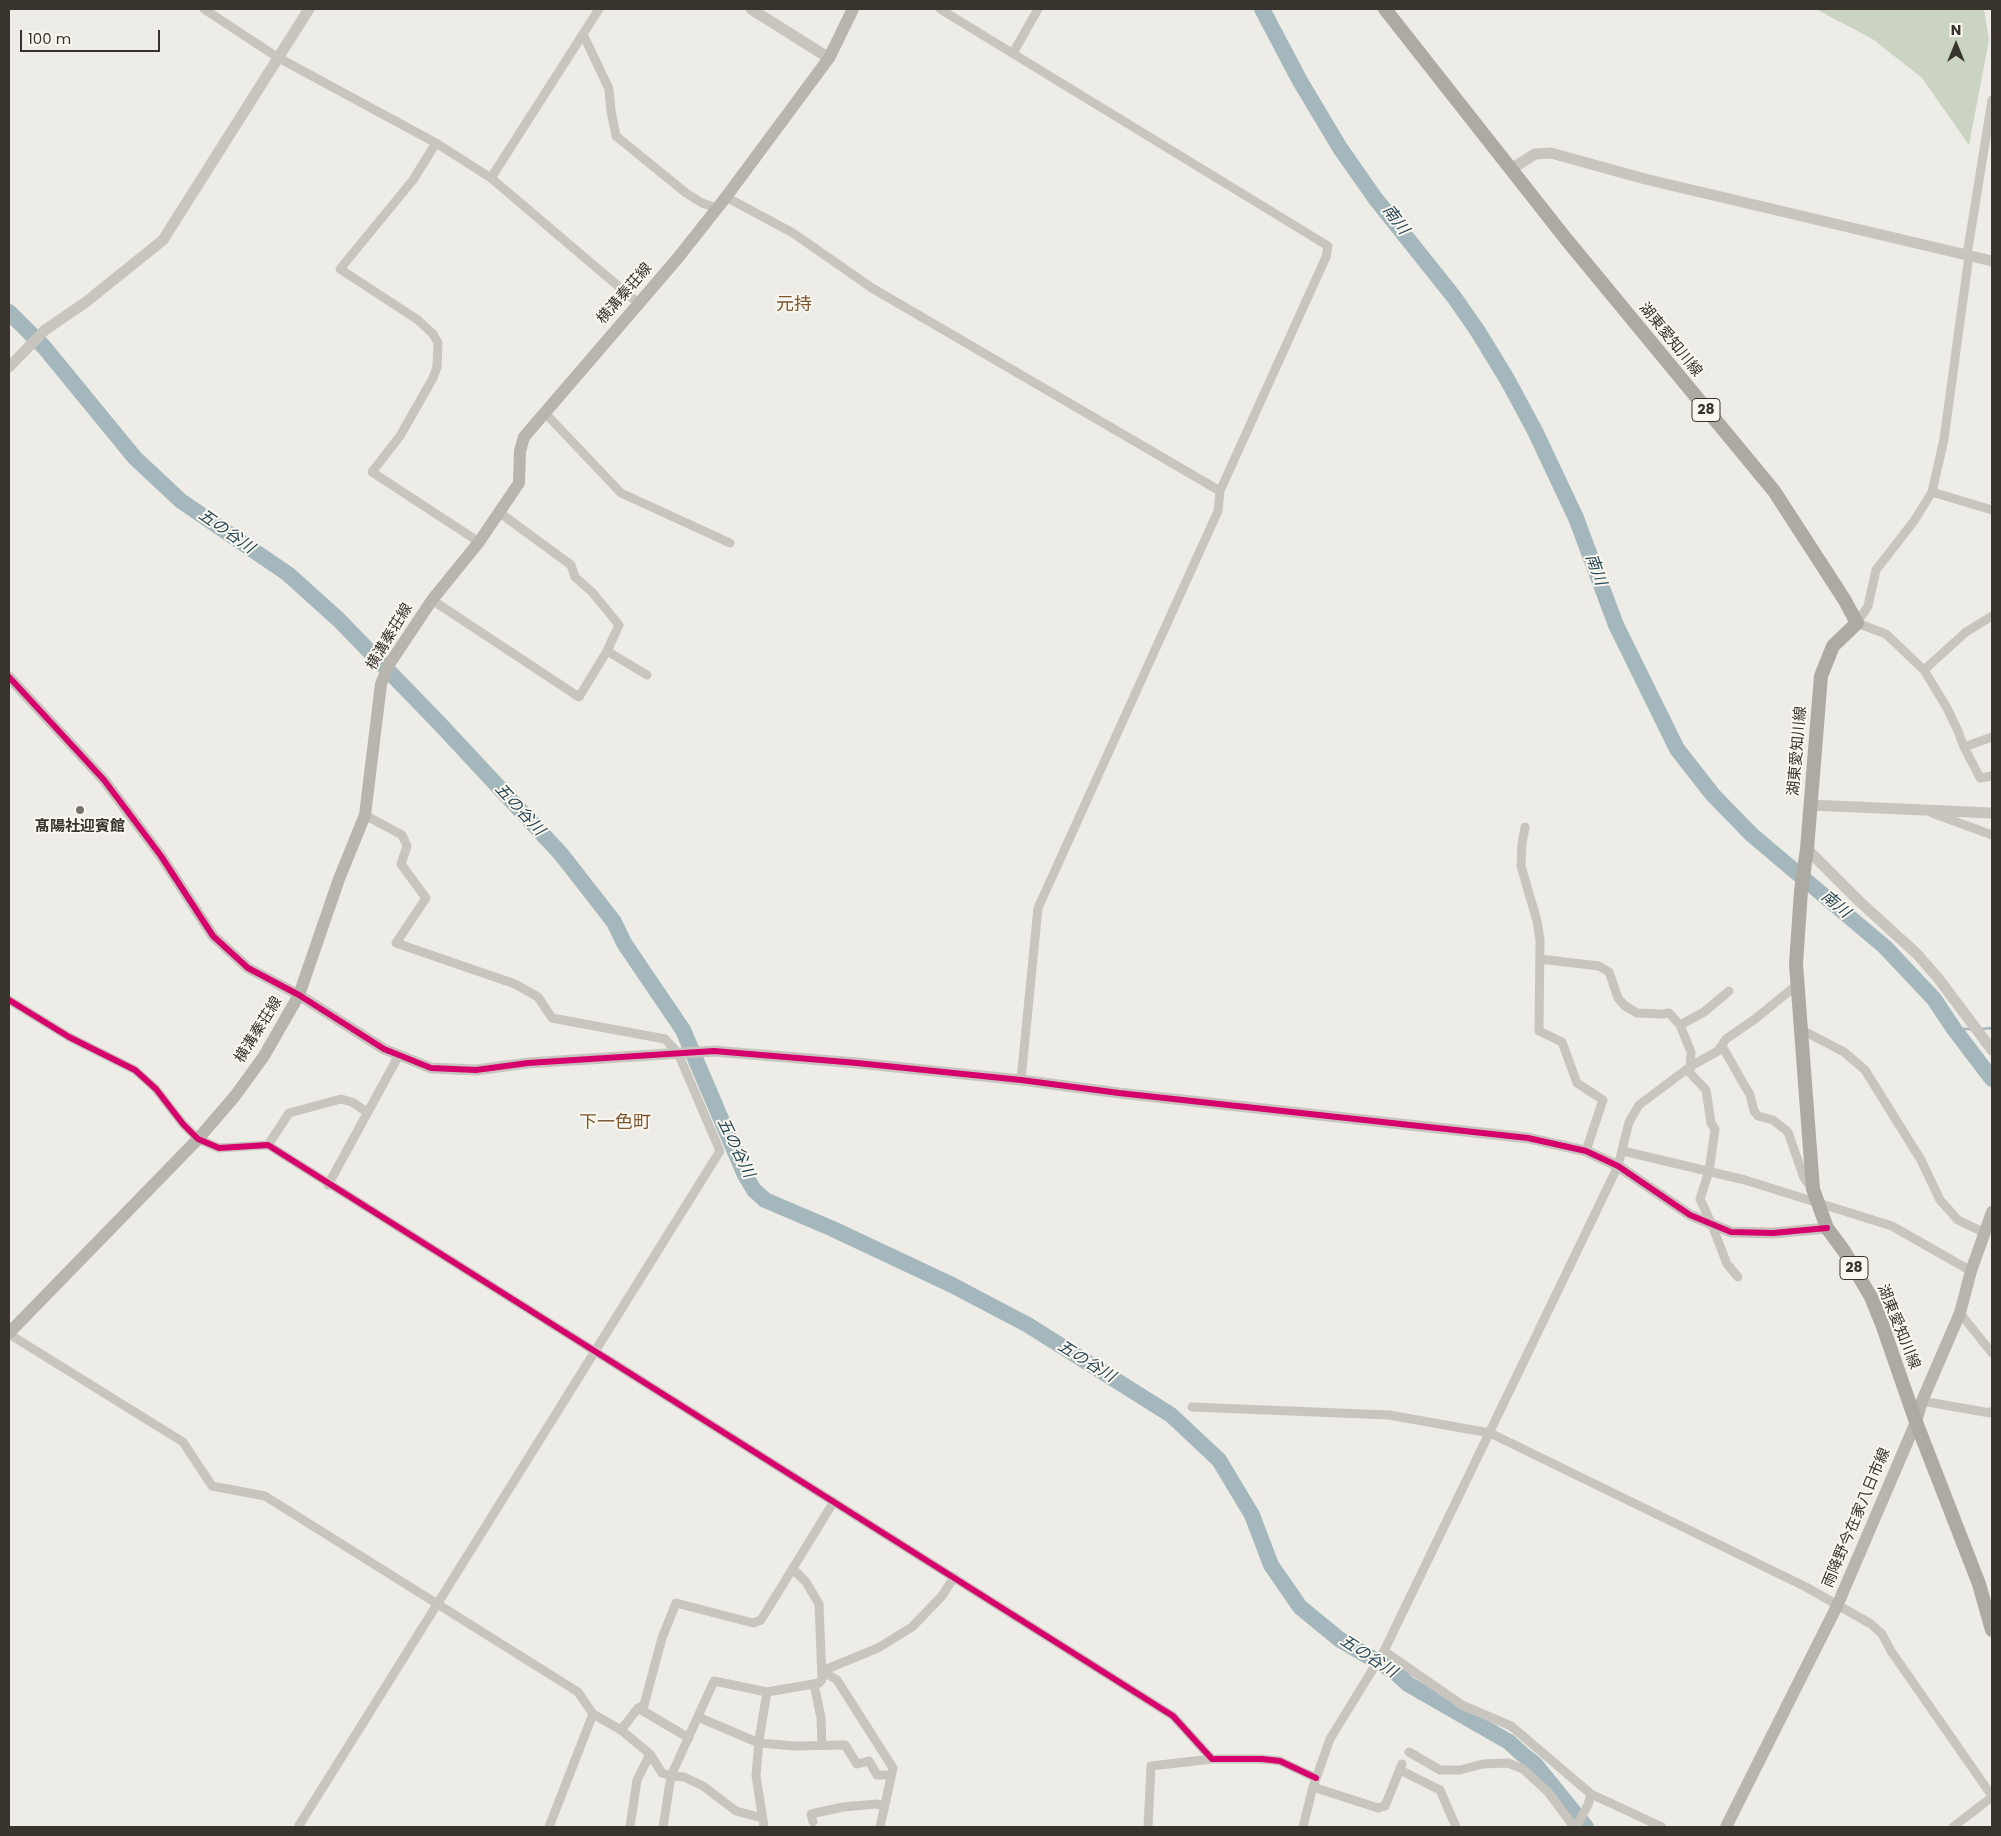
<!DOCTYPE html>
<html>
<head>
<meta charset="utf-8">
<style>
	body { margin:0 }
	#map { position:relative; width:2001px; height:1836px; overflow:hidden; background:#eeece6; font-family:Poppins,sans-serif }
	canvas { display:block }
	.frame { position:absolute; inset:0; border:10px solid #39332d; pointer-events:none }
	.north { position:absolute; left:1931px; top:20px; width:50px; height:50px; -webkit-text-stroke:4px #f9f7ef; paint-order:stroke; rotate:0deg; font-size:14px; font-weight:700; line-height:20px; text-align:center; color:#39332d }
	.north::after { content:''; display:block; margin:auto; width:18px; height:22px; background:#39332d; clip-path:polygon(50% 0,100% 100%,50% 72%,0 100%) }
	.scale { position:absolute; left:20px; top:30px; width:140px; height:22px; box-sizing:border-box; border:2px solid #39332d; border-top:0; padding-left:6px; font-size:15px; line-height:18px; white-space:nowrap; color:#39332d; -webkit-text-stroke:4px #f9f7ef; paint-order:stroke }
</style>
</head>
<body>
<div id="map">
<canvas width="2001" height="1836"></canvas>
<div class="frame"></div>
<div class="north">N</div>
<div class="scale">100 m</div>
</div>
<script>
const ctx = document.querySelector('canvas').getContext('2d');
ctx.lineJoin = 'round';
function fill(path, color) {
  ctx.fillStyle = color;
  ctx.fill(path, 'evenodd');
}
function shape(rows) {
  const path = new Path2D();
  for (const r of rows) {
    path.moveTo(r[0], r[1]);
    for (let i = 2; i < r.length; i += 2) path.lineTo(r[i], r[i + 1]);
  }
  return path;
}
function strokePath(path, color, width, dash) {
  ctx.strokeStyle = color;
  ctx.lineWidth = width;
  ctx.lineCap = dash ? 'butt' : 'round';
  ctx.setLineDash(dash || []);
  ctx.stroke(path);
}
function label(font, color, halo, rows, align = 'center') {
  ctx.font = font + ' Poppins,"Noto Sans JP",sans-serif';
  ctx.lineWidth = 4;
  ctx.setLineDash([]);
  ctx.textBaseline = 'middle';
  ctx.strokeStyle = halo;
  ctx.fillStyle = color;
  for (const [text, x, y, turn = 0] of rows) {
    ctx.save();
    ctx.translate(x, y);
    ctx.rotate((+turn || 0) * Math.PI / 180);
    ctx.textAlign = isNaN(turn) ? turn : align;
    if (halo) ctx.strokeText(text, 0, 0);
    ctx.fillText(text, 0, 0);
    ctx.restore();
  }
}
fill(shape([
	[1816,9,1984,9,1989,40,1969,145,1922,78,1874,40]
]), '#cbd3c2');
strokePath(shape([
	[1954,1029,1971,1029],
	[1981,1029,1992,1028]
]), '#a4b7bd', 2.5);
strokePath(shape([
	[1262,9,1300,81,1340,148,1375,198,1454,297,1477,330,1507,379,1535,431,1576,518,1616,625,1677,749,1713,795,1752,835,1885,947,1934,999,1954,1029,1992,1079],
	[9,312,44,347,135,458,181,501,288,574,339,620,439,723,561,854,614,922,624,943,683,1030,745,1175,754,1190,765,1200,833,1229,952,1285,1028,1325,1171,1415,1219,1460,1252,1515,1271,1565,1300,1607,1339,1639,1395,1672,1408,1684,1509,1742,1522,1754,1535,1764,1586,1827]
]), '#a4b7bd', 16);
strokePath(shape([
	[204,9,277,57,436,143,491,178,638,303],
	[940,9,1328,246,1326,257,1220,491,1218,511,1038,908,1021,1080],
	[583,34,609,89,611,111,616,136,686,193,702,203,717,208],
	[1013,53,1038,9],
	[436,143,413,180,340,269,418,320,433,334,438,343,437,367,433,378,400,436,372,472,479,542],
	[491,178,599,9],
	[726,197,793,233,872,288,1220,491],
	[1967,255,1992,100],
	[1969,256,1944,439,1932,492,1914,521,1876,570,1868,606,1857,623,1886,634,1924,670,1947,708,1958,731,1964,747,1980,778,1992,776],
	[545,413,621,493,730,543],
	[1932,492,1992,510],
	[500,513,571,565,575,577,592,592,619,625,607,651],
	[432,600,579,697,607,651,647,675],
	[1924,670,1966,632,1992,616],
	[1964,747,1992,737],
	[1932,813,1992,835],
	[1525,827,1522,844,1521,866,1537,921,1540,940,1539,1031,1562,1042,1577,1083,1603,1100,1586,1151],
	[1540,959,1599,966,1609,972,1618,998,1625,1006,1637,1013,1663,1014,1669,1013,1680,1025,1691,1052,1690,1073,1706,1090,1711,1123,1715,1129,1709,1171,1700,1199,1712,1225,1727,1264,1738,1277],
	[9,1000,69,1037,135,1070,156,1089,183,1124,198,1139,219,1148,268,1145,1173,1716,1212,1759,1262,1759,1280,1761,1316,1778],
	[1680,1025,1704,1012,1729,991],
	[1800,1029,1844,1052,1865,1070,1921,1160,1940,1200,1958,1220,1985,1233],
	[1722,1046,1750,1095,1754,1111,1758,1116,1773,1120,1788,1132,1804,1178,1812,1188],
	[268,1145,289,1113,341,1099,352,1102,367,1112],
	[1623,1151,1745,1180,1892,1226,1971,1271],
	[328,1185,399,1055],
	[1960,1313,1992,1353],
	[9,1334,183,1442,212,1486,265,1496,578,1692,593,1714,621,1730,638,1708,644,1705,662,1638,676,1603,753,1623,761,1620,833,1503],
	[1922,1401,1990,1413,1992,1411],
	[1192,1407,1389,1415,1490,1433,1806,1587,1871,1624,1882,1634,1891,1651,1992,1796],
	[1384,1651,1462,1705,1511,1726,1591,1794,1662,1827],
	[822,1671,837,1680,893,1768,880,1827],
	[822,1671,878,1648,912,1627,942,1596,954,1577],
	[814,1684,821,1718,822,1745],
	[638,1708,689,1738],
	[698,1717,759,1743,795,1746,845,1745,857,1764,869,1761,877,1775,891,1775],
	[621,1730,650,1754,662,1773,671,1776,663,1827],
	[1409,1752,1440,1770,1460,1770,1483,1764,1508,1763,1523,1769,1548,1792,1574,1827],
	[1400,1770,1440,1790,1456,1827],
	[1313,1787,1378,1808,1385,1806,1402,1764],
	[762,1818,736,1811,703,1786,684,1777,671,1776,714,1681,767,1692,819,1683,822,1679,819,1604,806,1582,793,1569],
	[813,1822,811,1814,843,1807,877,1804,884,1807],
	[298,1827,720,1151,678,1053,665,1039,552,1018,538,997,515,984,396,943,426,898,401,864,407,846,402,835,365,815],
	[549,1827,593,1714],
	[630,1827,637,1780,650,1754],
	[764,1827,756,1776,759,1740,767,1692],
	[1148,1827,1151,1766,1212,1759],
	[1303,1827,1313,1787,1330,1739,1384,1651,1618,1166,1629,1122,1639,1105,1691,1066,1718,1051,1726,1039,1755,1019,1798,984],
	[1576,1827,1588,1805,1591,1794],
	[1953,1827,1992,1797]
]), '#c8c5bf', 9);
strokePath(shape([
	[751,9,829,58],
	[1511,169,1535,154,1551,153,1645,179,1992,261],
	[9,367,45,330,86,302,163,240,309,9],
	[9,677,104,780,161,856,213,936,248,968,299,995,384,1049,431,1068,476,1070,528,1063,714,1051,857,1063,1021,1080,1119,1093,1528,1138,1586,1151,1618,1166,1690,1215,1731,1232,1773,1233,1827,1228],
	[1810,805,1992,813],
	[1807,849,1859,901,1917,954,1938,978,1992,1050]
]), '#c8c5bf', 11);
strokePath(shape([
	[9,1333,198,1139,235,1096,264,1056,299,995,339,879,365,815,381,684,390,663,432,600,479,542,519,483,520,451,524,437,677,259,726,197,829,58,853,9],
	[1726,1827,1837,1606,1916,1422,1922,1401,1960,1313,1971,1271,1992,1212]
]), '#b8b5af', 12);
strokePath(shape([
	[1385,9,1566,239,1774,491,1844,599,1857,623,1833,646,1821,676,1807,849,1801,891,1796,964,1813,1189,1827,1228,1844,1251,1871,1297,1882,1324,1916,1422,1979,1584,1992,1630]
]), '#adaaa4', 14);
strokePath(shape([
	[9,677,104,780,161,856,213,936,248,968,299,995,384,1049,431,1068,476,1070,528,1063,714,1051,857,1063,1021,1080,1119,1093,1528,1138,1586,1151,1618,1166,1690,1215,1731,1232,1773,1233,1827,1228],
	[9,1000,69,1037,135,1070,156,1089,183,1124,198,1139,219,1148,268,1145,1173,1716,1212,1759,1262,1759,1280,1761,1316,1778]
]), '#d6006c', 6);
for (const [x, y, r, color] of [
	[80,810,5,"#78746e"]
]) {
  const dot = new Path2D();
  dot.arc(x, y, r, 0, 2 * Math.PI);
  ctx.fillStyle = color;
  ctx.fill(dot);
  strokePath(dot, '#f9f7ef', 2);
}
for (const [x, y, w] of [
	[1706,410,28],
	[1854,1268,28]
]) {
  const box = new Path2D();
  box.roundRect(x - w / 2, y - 11.5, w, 23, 4);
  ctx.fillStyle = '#f9f7ef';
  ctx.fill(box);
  strokePath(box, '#39332d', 1);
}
label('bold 14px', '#39332d', null, [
	["28",1706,410],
	["28",1854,1268]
]);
label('15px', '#39332d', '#f9f7ef', [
	["横溝秦荘線",625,294,-49],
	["湖東愛知川線",1670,340,51],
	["横溝秦荘線",390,637,-59],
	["湖東愛知川線",1798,751,-85],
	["横溝秦荘線",259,1030,-58],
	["湖東愛知川線",1898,1327,68],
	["雨降野今在家八日市線",1857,1518,-67]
]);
label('bold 15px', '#39332d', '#f9f7ef', [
	["髙陽社迎賓館",80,827]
]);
label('italic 16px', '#274756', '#f9f7ef', [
	["南川",1395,220,53],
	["五の谷川",226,532,35],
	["南川",1595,570,70],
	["五の谷川",519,810,47],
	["南川",1835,905,40],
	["五の谷川",735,1148,64],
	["五の谷川",1086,1362,32],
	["五の谷川",1368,1657,33]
]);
label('18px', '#7e562f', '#f9f7ef', [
	["元持",794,305],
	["下一色町",615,1123]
]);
</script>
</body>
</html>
